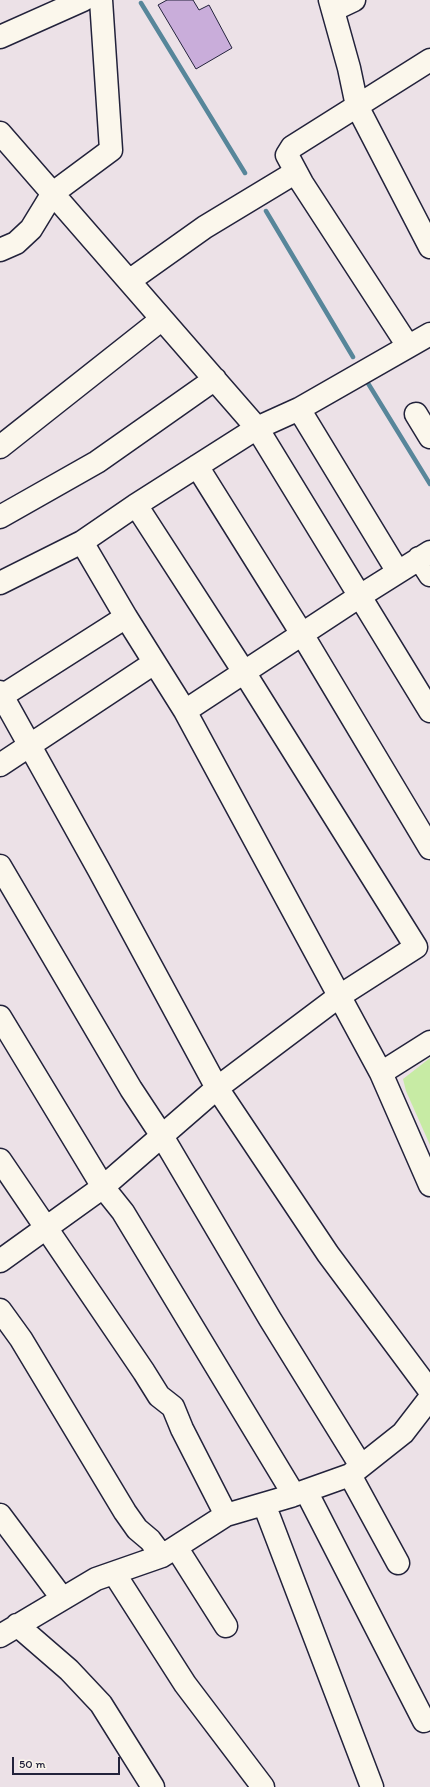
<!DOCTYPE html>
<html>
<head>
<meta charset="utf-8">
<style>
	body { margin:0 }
	#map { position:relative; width:430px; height:1787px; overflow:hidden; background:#ece1e7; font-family:Itim,sans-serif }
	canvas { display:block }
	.scale { position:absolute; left:12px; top:1757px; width:108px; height:18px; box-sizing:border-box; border:2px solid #22223b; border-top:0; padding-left:5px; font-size:12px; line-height:14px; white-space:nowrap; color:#22223b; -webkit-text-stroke:3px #fbf7ec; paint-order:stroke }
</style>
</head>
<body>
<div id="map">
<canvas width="430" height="1787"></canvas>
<div class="scale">50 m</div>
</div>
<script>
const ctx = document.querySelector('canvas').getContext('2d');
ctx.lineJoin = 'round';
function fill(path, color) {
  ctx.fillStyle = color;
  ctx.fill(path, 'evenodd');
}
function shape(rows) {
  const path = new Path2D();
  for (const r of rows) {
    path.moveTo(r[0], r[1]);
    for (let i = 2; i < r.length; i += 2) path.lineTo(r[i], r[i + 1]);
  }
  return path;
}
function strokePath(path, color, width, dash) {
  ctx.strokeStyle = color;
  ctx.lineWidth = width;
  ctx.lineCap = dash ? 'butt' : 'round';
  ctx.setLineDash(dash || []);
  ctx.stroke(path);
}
fill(shape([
	[430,1058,430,1145,406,1091,403,1079]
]), '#c7eba4');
strokePath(shape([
	[141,3,245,173],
	[266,211,353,357],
	[366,380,430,484]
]), '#57869a', 4.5);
const building = shape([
	[167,0,193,0,199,10,209,5,232,48,196,69,158,5,167,0]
]);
fill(building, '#c9adda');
strokePath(building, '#22223b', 1);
const minor = shape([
	[330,0,349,68,357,106,430,247],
	[333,10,354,0],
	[0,37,83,0],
	[0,133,257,428,430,711],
	[0,250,16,243,31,229,53,193,111,150,101,0],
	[129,281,205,227,296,172],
	[408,346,302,183,287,155,292,147,430,60],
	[299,409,398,572],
	[416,414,430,437],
	[0,447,162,319],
	[197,466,302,634,430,848],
	[0,517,97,462,215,379],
	[82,542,126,617,185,711,381,1073,430,1185],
	[419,558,430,575],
	[0,583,82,542,136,505,257,428,299,409,430,334],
	[0,692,99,870,217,1088,328,1254,430,1391],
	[2,696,126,617],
	[185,711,360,596,430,552],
	[0,765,154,663],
	[0,866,131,1089,162,1136,270,1319,361,1466],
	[0,1017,103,1187,123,1212,291,1490,291,1496],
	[381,1073,430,1042],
	[0,1160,144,1372,159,1396,173,1407,182,1429,226,1515],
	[0,1261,103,1187,217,1088,338,997,416,947,244,672,136,505],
	[0,1310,21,1339,125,1512,137,1529,150,1540,162,1556],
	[350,1475,398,1563],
	[306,1491,424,1721],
	[264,1504,372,1787],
	[0,1515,62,1598],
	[176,1547,226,1626],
	[114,1573,185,1684,263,1787],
	[17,1625,69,1670,101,1704,153,1787],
	[0,1636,96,1579,162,1556,226,1515,291,1496,350,1475,403,1433,430,1398]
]);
strokePath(minor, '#22223b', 25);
strokePath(minor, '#fbf7ec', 22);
</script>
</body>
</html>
